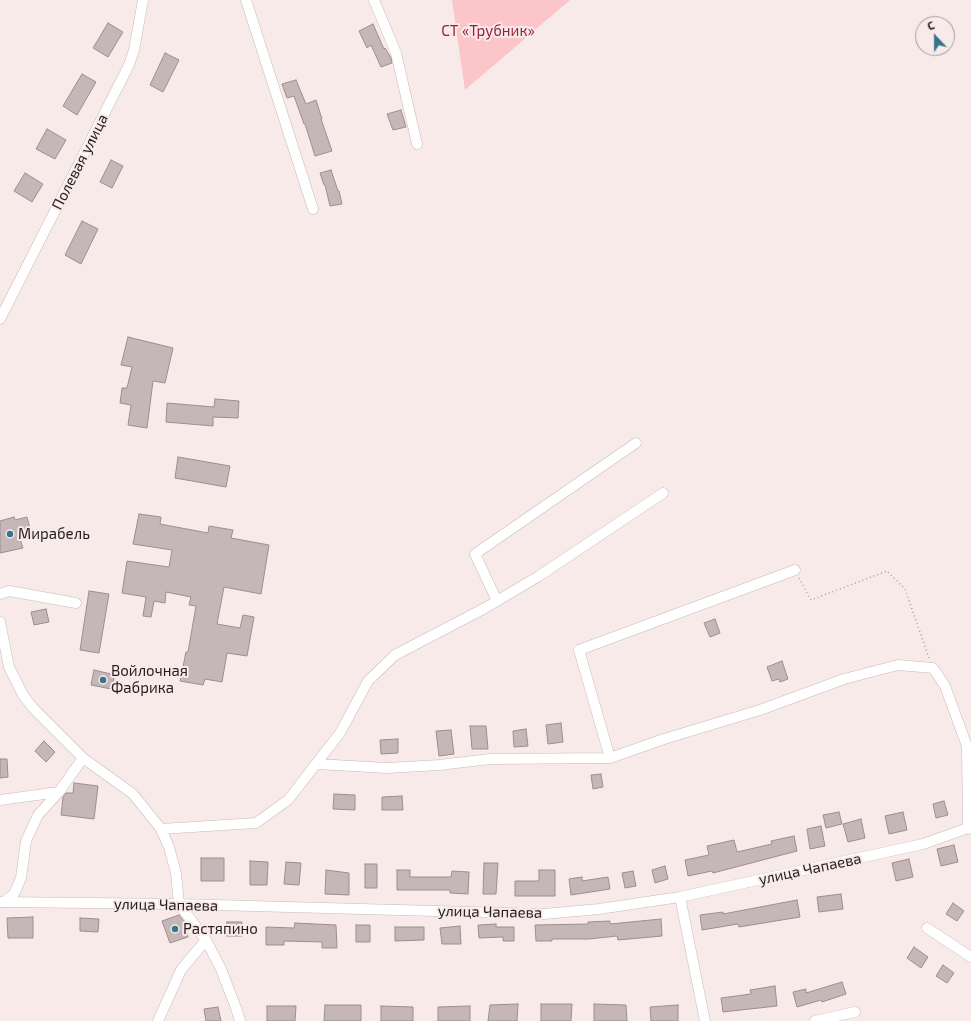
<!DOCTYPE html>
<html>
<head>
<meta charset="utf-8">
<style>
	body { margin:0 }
	#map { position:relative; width:971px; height:1021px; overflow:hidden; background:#f9eaea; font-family:"Exo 2",sans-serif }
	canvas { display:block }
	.north { position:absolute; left:915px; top:16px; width:40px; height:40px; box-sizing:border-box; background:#f9eaea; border:1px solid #a39898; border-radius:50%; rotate:338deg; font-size:11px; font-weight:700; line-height:16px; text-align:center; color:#231d1e }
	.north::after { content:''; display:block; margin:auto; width:14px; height:18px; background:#37758b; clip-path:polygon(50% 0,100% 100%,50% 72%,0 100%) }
</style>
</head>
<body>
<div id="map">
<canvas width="971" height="1021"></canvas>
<div class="north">С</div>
</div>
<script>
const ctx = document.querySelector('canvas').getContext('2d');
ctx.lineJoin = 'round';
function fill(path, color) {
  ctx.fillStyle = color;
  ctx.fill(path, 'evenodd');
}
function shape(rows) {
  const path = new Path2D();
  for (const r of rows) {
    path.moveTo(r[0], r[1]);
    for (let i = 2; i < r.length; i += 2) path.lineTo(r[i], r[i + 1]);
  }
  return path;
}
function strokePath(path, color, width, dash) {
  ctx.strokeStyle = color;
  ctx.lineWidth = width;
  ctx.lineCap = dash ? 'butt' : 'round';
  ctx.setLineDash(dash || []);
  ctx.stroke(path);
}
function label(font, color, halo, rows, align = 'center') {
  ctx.font = font + ' "Exo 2",sans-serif';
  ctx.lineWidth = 4;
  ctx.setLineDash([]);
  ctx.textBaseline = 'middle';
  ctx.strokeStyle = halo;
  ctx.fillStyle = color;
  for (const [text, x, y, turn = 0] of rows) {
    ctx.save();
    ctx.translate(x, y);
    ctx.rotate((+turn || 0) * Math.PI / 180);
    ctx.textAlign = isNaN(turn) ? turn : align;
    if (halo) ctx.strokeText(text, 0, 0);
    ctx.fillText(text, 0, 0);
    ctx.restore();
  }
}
fill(shape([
	[452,0,570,0,465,90]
]), '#fbc5c9');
const building = shape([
	[108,23,123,32,108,57,93,48,108,23],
	[373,24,384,49,385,48,391,58,392,63,381,67,371,45,367,48,359,31,373,24],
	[165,53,179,60,163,92,150,85,165,53],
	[82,74,96,82,77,115,63,106,82,74],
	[296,80,306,104,316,100,322,119,321,119,332,151,315,156,305,124,304,124,294,96,287,98,282,84,296,80],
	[401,110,406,127,393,130,387,114,401,110],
	[47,129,66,140,55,159,36,149,47,129],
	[111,160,123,166,112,188,100,182,111,160],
	[331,170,338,191,339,191,342,204,330,206,325,185,324,185,320,173,331,170],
	[25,173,43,184,32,202,14,191,25,173],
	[82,221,98,229,81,264,65,255,82,221],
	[128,337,173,348,165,383,153,381,147,428,128,425,131,405,120,403,122,388,127,388,132,367,121,365,128,337],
	[215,399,239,401,238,418,213,417,213,426,166,422,167,403,214,407,215,399],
	[178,457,230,466,226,487,175,478,178,457],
	[139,514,161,517,160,524,208,533,209,526,233,530,231,538,269,545,261,594,224,587,217,624,240,628,243,615,254,617,247,656,227,653,222,682,205,679,203,685,180,681,186,652,188,652,196,606,189,605,191,597,166,592,165,603,154,601,151,617,143,616,146,597,122,593,127,561,169,567,172,550,133,544,139,514],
	[14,517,15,520,27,517,32,536,20,539,23,548,0,553,0,521,14,517],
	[89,591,109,594,99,653,80,650,89,591],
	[46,609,49,622,34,625,31,612,46,609],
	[715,619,720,633,710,637,704,623,715,619],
	[782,661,788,679,780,682,779,679,772,681,767,667,782,661],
	[94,670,115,675,111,689,91,685,94,670],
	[561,723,563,742,548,744,546,725,561,723],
	[470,726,486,726,488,749,472,749,470,726],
	[526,729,528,746,514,747,513,731,526,729],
	[451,730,454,754,439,756,436,731,451,730],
	[398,739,398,753,381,754,380,740,398,739],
	[44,741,55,752,46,762,35,751,44,741],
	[0,759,7,759,8,777,0,778,0,759],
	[601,774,603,787,593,789,591,775,601,774],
	[74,783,98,786,94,819,61,815,63,797,66,793,73,793,74,783],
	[334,794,355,795,355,810,333,809,334,794],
	[402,796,403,810,382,810,382,797,402,796],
	[944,801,948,815,936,818,933,804,944,801],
	[839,812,842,824,826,828,823,815,839,812],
	[903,812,907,830,889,834,885,816,903,812],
	[861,819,865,838,848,842,843,824,861,819],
	[821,826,825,846,810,849,807,829,821,826],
	[794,836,797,851,713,873,712,871,688,876,685,860,709,855,707,846,734,840,737,852,772,844,771,841,794,836],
	[954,845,958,862,941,866,937,849,954,845],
	[201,858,224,858,224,881,201,881,201,858],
	[909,859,913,877,896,881,892,863,909,859],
	[250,861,268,862,267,885,250,885,250,861],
	[286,862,301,863,299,885,284,884,286,862],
	[484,863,498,863,496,894,483,894,484,863],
	[365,864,377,864,377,888,365,888,365,864],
	[665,866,668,879,655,883,652,870,665,866],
	[326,870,349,873,349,895,325,894,326,870],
	[397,870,410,870,410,877,451,877,452,871,469,872,468,894,450,893,450,890,397,890,397,870],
	[539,870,555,870,555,896,515,896,515,881,539,881,539,870],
	[633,871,636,886,625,888,622,873,633,871],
	[582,877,582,881,608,877,610,889,571,895,569,879,582,877],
	[841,894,843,909,819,912,817,897,841,894],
	[797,900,800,917,739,927,738,924,702,930,700,915,723,912,723,914,797,900],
	[953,903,964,911,957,921,946,914,953,903],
	[179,915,183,920,188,937,170,943,162,921,179,915],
	[33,917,33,938,8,938,7,918,33,917],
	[80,918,99,919,98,932,80,931,80,918],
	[661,919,662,936,618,940,617,936,589,939,552,939,552,941,536,941,535,925,588,924,588,922,610,921,610,924,661,919],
	[227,922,242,922,242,936,226,936,227,922],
	[295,923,336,925,337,948,322,948,322,942,284,941,284,945,266,945,266,927,294,928,295,923],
	[496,924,496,927,514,927,514,941,503,941,503,937,479,938,478,925,496,924],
	[356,925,370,925,370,942,356,942,356,925],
	[460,926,461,944,442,944,440,928,460,926],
	[395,927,424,927,424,940,395,941,395,927],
	[914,947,928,957,921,968,907,958,914,947],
	[943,965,954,973,947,983,936,976,943,965],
	[842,982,846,994,822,1002,821,1000,797,1007,793,992,806,989,806,993,842,982],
	[775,986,777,1006,723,1012,721,998,751,994,750,990,775,986],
	[518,1004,517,1021,488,1021,490,1005,518,1004],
	[541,1004,572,1004,571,1021,541,1021,541,1004],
	[594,1004,626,1005,627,1021,594,1021,594,1004],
	[325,1005,361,1005,361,1021,324,1021,325,1005],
	[678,1005,678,1021,651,1021,650,1007,678,1005],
	[267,1006,296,1006,295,1021,267,1021,267,1006],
	[381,1006,413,1007,413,1021,381,1021,381,1006],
	[470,1006,470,1021,438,1021,438,1007,470,1006],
	[218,1007,221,1021,206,1021,204,1009,218,1007]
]);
fill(building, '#c5b6b7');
strokePath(building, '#9c8e8f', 1);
const minor = shape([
	[246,0,313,209],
	[374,0,396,53,417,144],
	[0,319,129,65,134,50,143,0],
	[0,594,9,591,76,603],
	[497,601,475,554,636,443],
	[0,622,9,667,23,695,33,708,83,758,133,794,161,829,169,847,176,873,179,904],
	[610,758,579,650,795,570],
	[316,764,387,768,439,765,490,759,610,758,664,739,760,710,844,679,898,665,933,668,945,686,967,746,968,829],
	[0,800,59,792,83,758],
	[161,829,256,823,288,800,340,733,368,681,395,655,485,608,539,576,663,493],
	[680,897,705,1021],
	[0,902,179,904,544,914,599,909,680,897,923,844,971,827],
	[4,902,14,894,21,878,26,841,38,815,59,792],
	[179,904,206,940,221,969,236,1008,240,1021],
	[927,928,971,957],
	[158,1021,181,970,206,940],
	[815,1021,855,1012]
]);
strokePath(minor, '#c7b9ba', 11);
strokePath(shape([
	[799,578,811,600,887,571,905,589,929,658]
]), '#a79b9c', 1.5, [1, 3]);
strokePath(minor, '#fff', 10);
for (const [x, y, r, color] of [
	[10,534,4,"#37758b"],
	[103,680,4,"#37758b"],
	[175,929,4,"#37758b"]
]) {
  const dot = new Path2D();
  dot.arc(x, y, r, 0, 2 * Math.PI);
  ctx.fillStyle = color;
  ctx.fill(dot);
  strokePath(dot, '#f9eaea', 1.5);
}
label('15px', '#97213b', '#f9eaea', [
	["СТ «Трубник»",488,31]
]);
label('15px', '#231d1e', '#f9eaea', [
	["Полевая улица",80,162,-63],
	["улица Чапаева",810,869,-12],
	["улица Чапаева",166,905,1],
	["улица Чапаева",490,912,1]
]);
label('15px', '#231d1e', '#f9eaea', [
	["Мирабель",18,534],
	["Войлочная",111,671],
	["Фабрика",111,688],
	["Растяпино",183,929]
], 'left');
</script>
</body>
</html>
